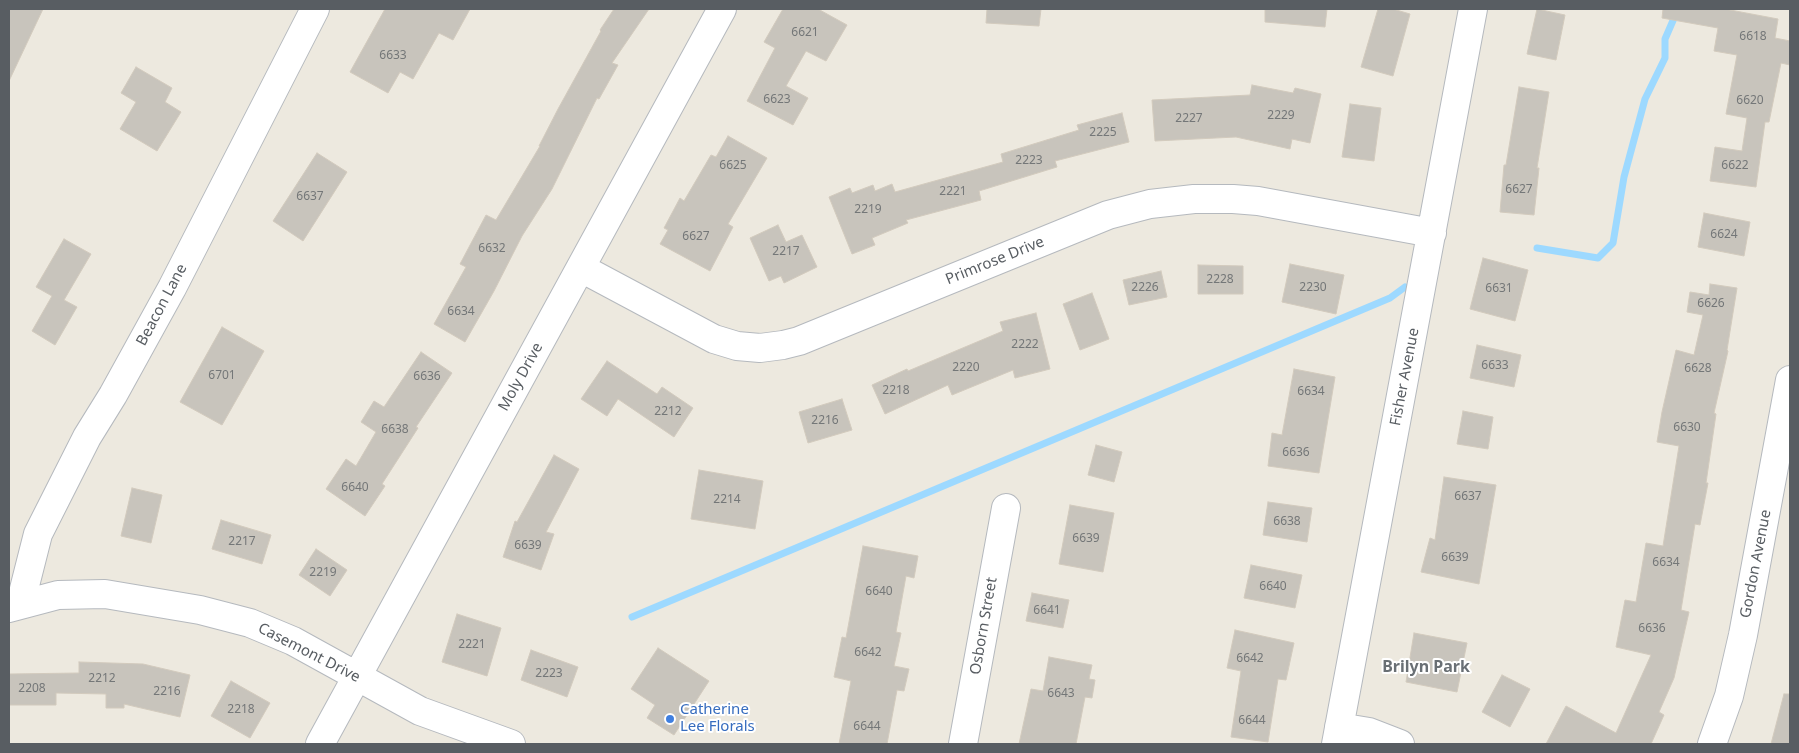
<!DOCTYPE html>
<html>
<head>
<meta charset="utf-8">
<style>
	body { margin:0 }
	#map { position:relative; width:1799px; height:753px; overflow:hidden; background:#ede9df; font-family:"Noto Sans",sans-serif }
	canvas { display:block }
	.frame { position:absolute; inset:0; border:10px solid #585d62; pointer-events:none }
</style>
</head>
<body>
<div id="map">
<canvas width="1799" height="753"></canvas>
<div class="frame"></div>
</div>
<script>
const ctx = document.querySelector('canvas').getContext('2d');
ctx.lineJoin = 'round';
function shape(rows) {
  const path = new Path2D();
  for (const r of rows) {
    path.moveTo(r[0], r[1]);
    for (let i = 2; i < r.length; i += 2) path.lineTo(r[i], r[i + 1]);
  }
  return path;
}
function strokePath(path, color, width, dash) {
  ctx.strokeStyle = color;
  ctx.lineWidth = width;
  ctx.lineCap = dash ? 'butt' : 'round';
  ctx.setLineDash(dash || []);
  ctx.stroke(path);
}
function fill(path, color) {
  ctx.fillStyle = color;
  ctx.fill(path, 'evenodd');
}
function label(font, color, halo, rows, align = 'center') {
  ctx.font = font + ' "Noto Sans",sans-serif';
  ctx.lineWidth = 4;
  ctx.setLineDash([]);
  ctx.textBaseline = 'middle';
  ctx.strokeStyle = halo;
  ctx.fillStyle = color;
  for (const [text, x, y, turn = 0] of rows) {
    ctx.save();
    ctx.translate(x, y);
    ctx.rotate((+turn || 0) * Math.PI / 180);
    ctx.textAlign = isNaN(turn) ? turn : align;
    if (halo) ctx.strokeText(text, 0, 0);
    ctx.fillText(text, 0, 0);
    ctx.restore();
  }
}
strokePath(shape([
	[1537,248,1598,258,1613,243,1624,177,1645,99,1665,58,1665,39,1678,9],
	[632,617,1390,298,1405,287]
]), '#9dd9ff', 7);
const building = shape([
	[9,9,43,9,9,81,9,9],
	[385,9,470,9,453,40,439,33,413,79,400,72,388,93,350,72,385,9],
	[614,9,649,9,612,63,618,65,599,99,597,98,552,189,522,236,494,291,465,342,434,324,466,267,460,264,486,215,496,220,540,146,539,146,558,109,601,31,600,30,614,9],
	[783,9,818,9,847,25,826,61,806,51,786,86,808,98,793,125,747,101,775,48,764,42,783,9],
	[987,9,1041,9,1039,26,986,23,987,9],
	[1265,9,1327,9,1325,27,1265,22,1265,9],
	[1378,9,1393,9,1410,14,1393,76,1361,67,1378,9],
	[1537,9,1565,15,1556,60,1527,54,1537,9],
	[1663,9,1725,9,1778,19,1775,38,1790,41,1790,65,1781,63,1769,122,1765,122,1756,187,1710,181,1715,147,1742,151,1747,118,1726,114,1737,55,1714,51,1718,28,1662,18,1663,9],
	[136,67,172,88,165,102,181,112,157,151,120,129,136,102,121,93,136,67],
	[1252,85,1293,93,1295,88,1321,94,1310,143,1292,139,1290,149,1236,137,1155,141,1152,100,1250,95,1252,85],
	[1519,87,1549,92,1537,168,1539,168,1534,215,1500,212,1504,165,1506,165,1519,87],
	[1350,104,1381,108,1374,161,1342,157,1350,104],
	[1122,113,1129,142,1055,161,1057,167,979,191,981,200,906,220,908,223,872,238,875,245,852,254,829,197,850,188,852,193,873,185,875,191,892,184,895,192,1003,162,1001,154,1079,130,1077,125,1122,113],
	[728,136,767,158,728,224,733,227,710,271,660,244,668,230,664,228,680,198,684,201,711,155,716,157,728,136],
	[317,153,347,172,303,241,273,221,317,153],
	[1704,213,1750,222,1744,256,1698,247,1704,213],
	[778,225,786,242,802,235,817,267,784,283,781,276,769,281,750,238,778,225],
	[64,239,91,254,64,300,77,307,55,345,32,331,52,296,36,287,64,239],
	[1483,258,1528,270,1515,321,1470,309,1483,258],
	[1290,264,1344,275,1336,314,1282,302,1290,264],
	[1198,265,1243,266,1243,294,1198,294,1198,265],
	[1161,271,1167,297,1129,305,1123,280,1161,271],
	[1710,284,1737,288,1727,350,1728,351,1714,413,1716,414,1706,483,1708,483,1700,525,1695,524,1681,610,1689,612,1674,678,1659,712,1664,715,1651,744,1546,744,1566,706,1616,733,1651,655,1616,647,1625,600,1636,602,1646,543,1663,546,1679,446,1657,442,1662,412,1676,350,1694,355,1703,315,1687,312,1690,292,1709,295,1710,284],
	[1092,293,1109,339,1080,350,1063,304,1092,293],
	[1036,313,1050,369,1015,378,1013,370,952,395,948,385,885,414,872,385,907,369,908,371,1003,331,1000,322,1036,313],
	[222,327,264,351,222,425,180,402,222,327],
	[1477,345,1521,355,1514,387,1470,378,1477,345],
	[421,352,452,373,416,427,418,428,382,484,385,486,365,516,326,489,346,459,356,466,376,432,361,422,374,401,384,407,421,352],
	[607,361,657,394,662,387,693,408,674,437,618,399,607,416,581,399,607,361],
	[1294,369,1335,377,1319,473,1268,466,1272,433,1282,435,1294,369],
	[842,399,852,430,808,443,799,412,842,399],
	[1463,411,1493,417,1488,449,1457,444,1463,411],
	[1096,445,1122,452,1114,482,1088,475,1096,445],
	[554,455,579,469,546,532,554,534,541,570,503,557,515,521,517,522,554,455],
	[699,470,763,481,755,529,691,519,699,470],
	[1444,477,1496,485,1479,584,1421,572,1430,538,1435,540,1444,477],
	[132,488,162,495,151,543,121,536,132,488],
	[1268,502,1312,508,1307,542,1263,535,1268,502],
	[1070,505,1114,513,1103,572,1059,564,1070,505],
	[221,520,271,535,262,564,212,549,221,520],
	[863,546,918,556,914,578,906,576,896,632,901,633,894,666,909,669,904,691,897,690,887,744,839,744,851,681,834,677,842,637,846,638,863,546],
	[316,549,347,570,330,596,299,575,316,549],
	[1251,565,1302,575,1295,608,1244,598,1251,565],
	[1032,593,1069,600,1063,628,1026,621,1032,593],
	[457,614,501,628,487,676,442,662,457,614],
	[1235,630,1294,643,1286,680,1278,679,1268,742,1231,737,1241,671,1227,668,1235,630],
	[1414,633,1467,643,1457,692,1406,682,1414,633],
	[658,648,709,681,674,735,647,718,655,705,631,689,658,648],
	[531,650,578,667,567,697,521,680,531,650],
	[1049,657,1092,665,1089,679,1095,680,1092,698,1085,697,1076,744,1019,744,1031,689,1043,691,1049,657],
	[79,662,143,664,190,675,180,717,124,704,124,708,106,708,106,694,56,693,56,705,9,705,9,674,79,673,79,662],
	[1502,675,1530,689,1510,727,1482,712,1502,675],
	[231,681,270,703,250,738,211,716,231,681],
	[1784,694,1790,694,1790,744,1771,744,1784,694]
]);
fill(building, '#c8c4bc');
strokePath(building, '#d2cabd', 1);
const minor = shape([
	[581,268,714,339,737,346,760,348,783,345,799,341,1108,215,1150,204,1194,199,1233,199,1258,201,1432,233],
	[20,605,38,534,87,437,113,395,172,288,315,9],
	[9,608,58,595,105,594,200,610,250,623,293,641,420,711,511,744],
	[1339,727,1369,732,1400,744],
	[320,744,722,9],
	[963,744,1006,508],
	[1336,744,1473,9],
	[1712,744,1729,696,1743,635,1790,380]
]);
strokePath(minor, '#b5b9be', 30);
strokePath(minor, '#fff', 28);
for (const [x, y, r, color] of [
	[670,719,5,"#3f7fe0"]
]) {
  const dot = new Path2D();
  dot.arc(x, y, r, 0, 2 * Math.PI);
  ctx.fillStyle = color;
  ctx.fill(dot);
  strokePath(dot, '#fff', 2);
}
label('12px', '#747778', null, [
	["6621",805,33],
	["6618",1753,37],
	["6633",393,56],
	["6623",777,100],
	["6620",1750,101],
	["2229",1281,116],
	["2227",1189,119],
	["2225",1103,133],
	["2223",1029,161],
	["6625",733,166],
	["6622",1735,166],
	["6627",1519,190],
	["2221",953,192],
	["6637",310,197],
	["2219",868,210],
	["6624",1724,235],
	["6627",696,237],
	["6632",492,249],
	["2217",786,252],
	["2228",1220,280],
	["2226",1145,288],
	["2230",1313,288],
	["6631",1499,289],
	["6626",1711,304],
	["6634",461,312],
	["2222",1025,345],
	["6633",1495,366],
	["2220",966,368],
	["6628",1698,369],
	["6701",222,376],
	["6636",427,377],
	["2218",896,391],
	["6634",1311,392],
	["2212",668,412],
	["2216",825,421],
	["6630",1687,428],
	["6638",395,430],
	["6636",1296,453],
	["6640",355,488],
	["6637",1468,497],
	["2214",727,500],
	["6638",1287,522],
	["6639",1086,539],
	["2217",242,542],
	["6639",528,546],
	["6639",1455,558],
	["6634",1666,563],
	["2219",323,573],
	["6640",1273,587],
	["6640",879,592],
	["6641",1047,611],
	["6636",1652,629],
	["2221",472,645],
	["6642",868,653],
	["6642",1250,659],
	["2223",549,674],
	["2212",102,679],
	["2208",32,689],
	["2216",167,692],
	["6643",1061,694],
	["2218",241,710],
	["6644",1252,721],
	["6644",867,727]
]);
label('15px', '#585d62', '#fff', [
	["Primrose Drive",995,261,-22],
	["Beacon Lane",162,305,-62],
	["Moly Drive",521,377,-61],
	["Fisher Avenue",1405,377,-79],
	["Gordon Avenue",1756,564,-79],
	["Osborn Street",984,626,-80],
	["Casemont Drive",309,653,27]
]);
label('15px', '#366cbe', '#fff', [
	["Catherine",680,710],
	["Lee Florals",680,727]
], 'left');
label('bold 16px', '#696f74', '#fff', [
	["Brilyn Park",1426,667]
]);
</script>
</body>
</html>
